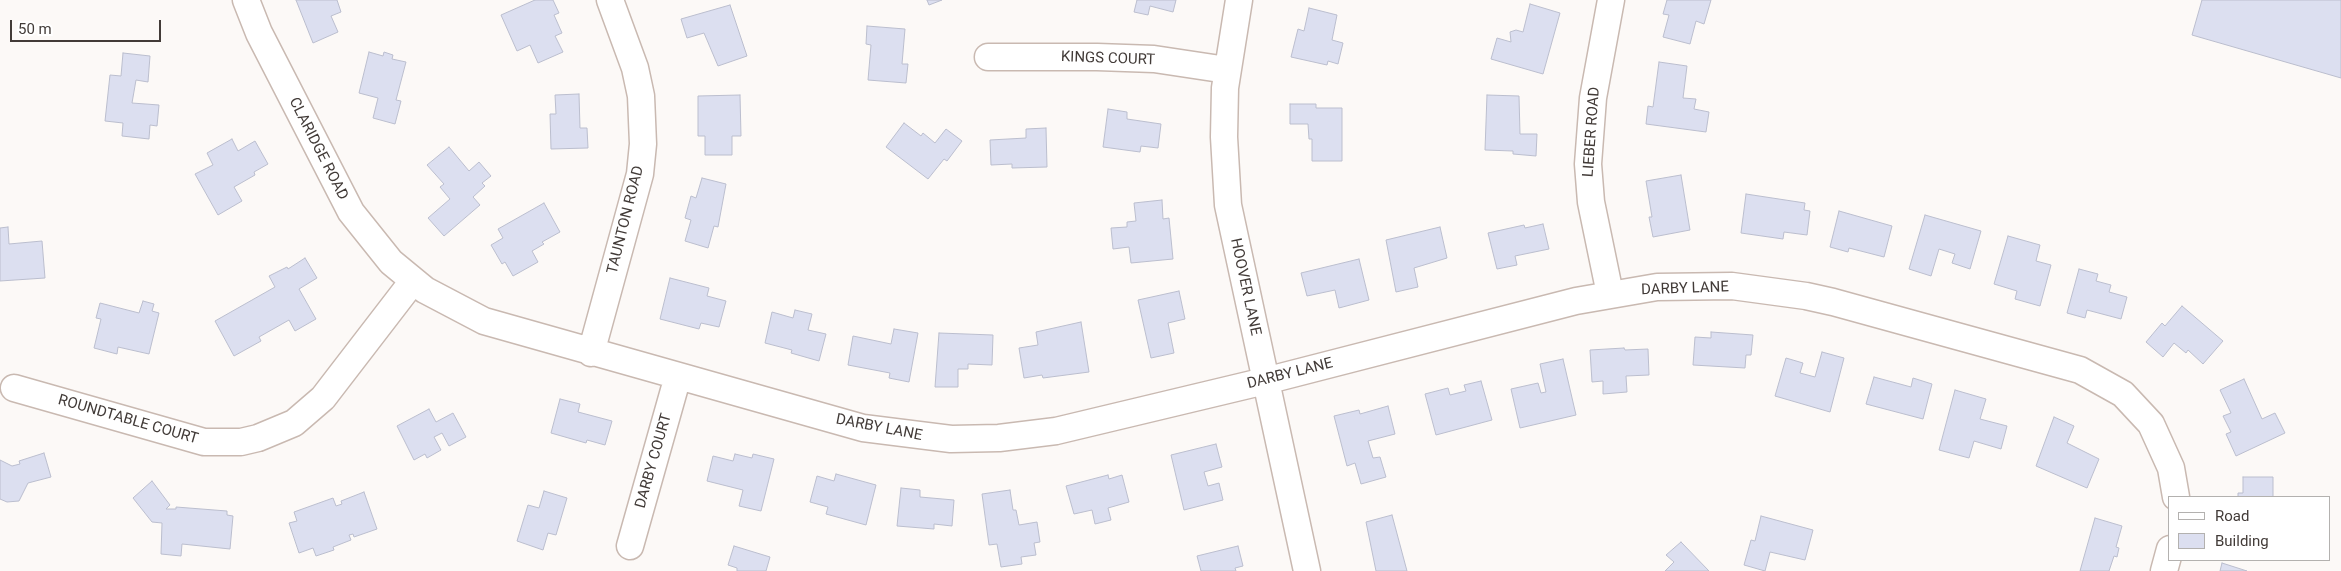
<!DOCTYPE html>
<html>
<head>
<meta charset="utf-8">
<style>
	body { margin:0 }
	#map { position:relative; width:2341px; height:571px; overflow:hidden; background:#fcf9f7; font-family:Roboto,sans-serif }
	canvas { display:block }
	.legend { position:absolute; left:2168px; top:496px; width:162px; height:65px; box-sizing:border-box; background:#fff; border:1px solid #b3b1af; margin:0; padding:6px 9px; list-style:none; font-size:15px; color:#423b38 }
	.legend li { display:flex; align-items:center; gap:10px; height:25px }
	.legend b { width:25px; border:1px solid #b3b1af }
	.scale { position:absolute; left:10px; top:20px; width:151px; height:22px; box-sizing:border-box; border:2px solid #423b38; border-top:0; padding-left:6px; font-size:15px; line-height:18px; white-space:nowrap; color:#423b38; -webkit-text-stroke:4px #fff; paint-order:stroke }
</style>
</head>
<body>
<div id="map">
<canvas width="2341" height="571"></canvas>
<ul class="legend">
<li><b style="height:6px;background:#fff"></b>Road</li>
<li><b style="height:14px;background:#dcdff0"></b>Building</li>
</ul>
<div class="scale">50 m</div>
</div>
<script>
const ctx = document.querySelector('canvas').getContext('2d');
ctx.lineJoin = 'round';
function fill(path, color) {
  ctx.fillStyle = color;
  ctx.fill(path, 'evenodd');
}
function shape(rows) {
  const path = new Path2D();
  for (const r of rows) {
    path.moveTo(r[0], r[1]);
    for (let i = 2; i < r.length; i += 2) path.lineTo(r[i], r[i + 1]);
  }
  return path;
}
function strokePath(path, color, width, dash) {
  ctx.strokeStyle = color;
  ctx.lineWidth = width;
  ctx.lineCap = dash ? 'butt' : 'round';
  ctx.setLineDash(dash || []);
  ctx.stroke(path);
}
function label(font, color, halo, rows, align = 'center') {
  ctx.font = font + ' Roboto,sans-serif';
  ctx.lineWidth = 4;
  ctx.setLineDash([]);
  ctx.textBaseline = 'middle';
  ctx.strokeStyle = halo;
  ctx.fillStyle = color;
  for (const [text, x, y, turn = 0] of rows) {
    ctx.save();
    ctx.translate(x, y);
    ctx.rotate((+turn || 0) * Math.PI / 180);
    ctx.textAlign = isNaN(turn) ? turn : align;
    if (halo) ctx.strokeText(text, 0, 0);
    ctx.fillText(text, 0, 0);
    ctx.restore();
  }
}
const building = shape([
	[296,0,337,0,341,12,331,16,338,32,313,43,296,0],
	[535,0,553,0,559,13,554,15,562,33,555,36,563,52,538,63,530,45,517,51,501,15,535,0],
	[927,0,942,0,929,5,927,0],
	[1137,0,1176,0,1173,12,1150,6,1148,15,1134,12,1137,0],
	[1667,0,1711,0,1704,24,1696,21,1690,44,1663,37,1669,15,1663,14,1667,0],
	[2202,0,2341,0,2341,78,2192,35,2202,0],
	[1530,4,1560,13,1543,74,1491,59,1497,38,1511,42,1510,32,1516,30,1523,32,1530,4],
	[730,5,747,56,718,66,704,33,687,38,681,19,730,5],
	[1309,8,1337,15,1332,40,1343,43,1338,64,1328,61,1327,65,1291,57,1298,29,1304,31,1309,8],
	[867,26,905,29,902,64,908,64,906,83,868,80,871,45,866,44,867,26],
	[369,52,383,56,384,52,393,55,392,59,406,62,396,100,401,101,395,124,373,118,378,98,359,93,369,52],
	[123,53,150,56,148,82,136,80,132,103,159,105,157,126,150,125,149,139,122,136,123,123,105,121,110,75,121,76,123,53],
	[1659,62,1687,66,1683,98,1696,99,1694,109,1709,112,1706,132,1646,124,1648,106,1653,107,1659,62],
	[579,94,580,128,587,128,588,148,551,149,550,114,556,114,555,95,579,94],
	[740,95,741,136,732,136,732,155,705,155,705,136,698,136,698,96,740,95],
	[1487,95,1519,96,1520,134,1537,134,1536,156,1513,154,1513,151,1485,150,1487,95],
	[1290,104,1316,104,1316,108,1342,108,1342,161,1312,161,1312,139,1309,139,1308,124,1290,124,1290,104],
	[1108,109,1127,112,1127,119,1161,124,1158,148,1141,146,1140,152,1103,147,1108,109],
	[904,123,921,136,923,133,935,143,946,129,962,141,947,161,944,159,928,179,886,147,904,123],
	[1046,128,1047,167,1012,168,1012,164,991,165,990,140,1026,138,1026,129,1046,128],
	[232,139,238,151,255,141,268,164,254,172,255,175,234,187,242,201,218,215,195,174,213,165,207,153,232,139],
	[449,147,469,171,479,162,491,176,482,183,485,186,473,197,480,205,444,236,428,218,450,199,440,187,444,184,427,165,449,147],
	[1681,175,1690,230,1653,237,1649,217,1652,217,1646,181,1681,175],
	[702,178,726,184,718,227,714,226,708,248,685,241,691,220,685,218,691,196,696,198,702,178],
	[1746,194,1805,203,1804,210,1810,211,1807,235,1784,232,1783,239,1741,233,1746,194],
	[1162,200,1163,219,1169,218,1173,259,1131,263,1129,247,1113,249,1111,228,1127,227,1127,222,1136,221,1134,203,1162,200],
	[544,203,560,232,542,242,544,244,532,251,538,262,513,276,505,262,502,264,491,245,503,238,498,229,544,203],
	[1839,211,1892,226,1884,257,1849,248,1848,252,1830,247,1839,211],
	[1925,215,1981,231,1970,269,1952,263,1955,254,1939,249,1931,276,1909,269,1925,215],
	[1543,224,1549,249,1515,256,1517,265,1497,269,1488,233,1524,225,1525,228,1543,224],
	[8,227,9,244,42,241,45,278,0,281,0,228,8,227],
	[1440,227,1447,258,1414,268,1418,287,1396,292,1386,240,1440,227],
	[2008,236,2040,245,2036,261,2051,265,2040,306,2015,299,2017,291,1994,284,2008,236],
	[305,258,317,278,299,289,316,319,295,331,289,320,259,337,261,341,234,356,215,321,275,287,269,276,287,267,288,269,305,258],
	[1359,259,1369,300,1339,308,1335,290,1307,296,1301,273,1359,259],
	[2079,269,2098,274,2096,281,2111,285,2109,292,2127,297,2121,319,2087,310,2085,318,2067,313,2079,269],
	[670,278,709,288,707,296,726,301,719,327,701,323,699,329,660,319,670,278],
	[1179,291,1185,319,1168,323,1174,353,1151,358,1138,300,1179,291],
	[143,301,154,304,152,311,159,313,149,354,118,347,117,354,94,348,101,319,96,318,100,303,139,313,143,301],
	[2182,306,2223,341,2203,364,2188,350,2186,353,2174,343,2163,357,2146,342,2162,323,2165,326,2182,306],
	[795,310,812,314,808,330,826,334,819,361,791,353,792,350,765,343,772,312,793,318,795,310],
	[1081,322,1089,372,1043,378,1042,375,1024,378,1019,348,1038,345,1036,332,1081,322],
	[894,329,918,333,909,382,889,378,890,373,848,365,853,336,891,344,894,329],
	[1711,332,1753,335,1751,355,1746,355,1745,368,1693,365,1695,337,1711,338,1711,332],
	[939,333,993,335,992,365,968,364,968,369,958,369,958,387,935,387,939,333],
	[1624,348,1625,350,1648,349,1649,375,1626,376,1627,392,1603,394,1603,381,1592,382,1590,350,1624,348],
	[1822,352,1844,358,1830,412,1775,396,1786,358,1803,363,1800,373,1815,377,1822,352],
	[1563,359,1576,415,1520,428,1511,389,1538,383,1541,393,1546,392,1540,364,1563,359],
	[1874,377,1911,387,1913,378,1932,384,1923,419,1866,404,1874,377],
	[2244,379,2262,419,2275,413,2285,433,2236,456,2226,434,2231,432,2223,416,2231,413,2220,390,2244,379],
	[1481,381,1492,420,1436,435,1425,394,1448,388,1450,395,1466,391,1464,385,1481,381],
	[1955,390,1986,399,1980,419,2007,426,2001,449,1974,441,1969,458,1939,450,1955,390],
	[560,399,580,404,578,412,612,421,605,445,587,440,586,443,551,433,560,399],
	[1388,406,1395,434,1368,441,1373,458,1380,457,1386,477,1361,484,1355,463,1347,466,1334,416,1359,410,1360,414,1388,406],
	[429,409,436,422,453,413,466,437,449,446,442,433,434,437,441,450,427,458,425,454,414,460,397,426,429,409],
	[2054,417,2074,426,2067,443,2099,459,2087,488,2036,466,2054,417],
	[1216,444,1222,467,1204,472,1208,486,1219,483,1223,500,1184,510,1171,455,1216,444],
	[44,453,51,477,28,483,19,501,7,502,0,499,0,460,12,466,20,464,19,461,44,453],
	[735,454,752,458,753,454,774,459,761,511,739,506,743,490,707,481,713,456,733,461,735,454],
	[836,474,876,485,866,525,826,514,828,507,810,502,817,476,834,481,836,474],
	[1108,475,1109,479,1122,475,1129,502,1108,508,1111,520,1095,524,1092,510,1074,514,1066,486,1108,475],
	[2243,477,2273,477,2273,497,2238,497,2238,493,2243,493,2243,477],
	[152,481,170,505,166,509,176,509,176,507,227,511,227,515,233,516,230,549,182,544,181,556,161,554,162,523,152,522,133,498,152,481],
	[901,488,920,490,920,497,954,500,952,526,934,524,934,529,897,526,901,488],
	[1010,490,1013,510,1016,510,1019,525,1037,522,1040,542,1034,543,1036,555,1021,557,1022,564,1001,567,997,544,989,545,982,494,1010,490],
	[544,491,567,498,556,535,548,533,543,550,517,541,528,505,539,508,544,491],
	[364,492,377,529,354,537,353,534,349,535,351,540,333,547,334,550,316,556,313,548,299,553,289,523,297,521,294,512,333,498,336,506,342,504,341,501,364,492],
	[1392,515,1407,571,1376,571,1366,522,1392,515],
	[1761,516,1813,530,1805,560,1770,552,1765,571,1744,565,1751,540,1755,541,1761,516],
	[2095,518,2122,526,2116,547,2119,548,2117,557,2114,556,2109,571,2080,571,2095,518],
	[1681,542,1709,571,1665,571,1674,562,1666,555,1681,542],
	[734,546,770,557,766,571,737,571,737,568,728,565,734,546],
	[1238,546,1243,566,1235,568,1236,571,1201,571,1197,556,1238,546],
	[2222,563,2247,571,2220,571,2222,563]
]);
fill(building, '#dcdff0');
strokePath(building, '#bbbece', 1);
const minor = shape([
	[246,0,259,33,351,212,391,262,425,290,484,321,863,428,951,439,999,438,1056,431,1265,381,1576,301,1657,287,1732,286,1806,296,1833,302,2080,370,2123,394,2151,424,2171,468,2176,497],
	[1239,0,1225,88,1224,137,1228,205,1307,571],
	[988,57,1097,57,1154,59,1227,70],
	[1610,294,1591,202,1588,164,1593,98,1611,0],
	[591,353,640,174,643,144,641,96,635,68,610,0],
	[14,388,204,442,241,442,258,438,294,423,323,398,413,281],
	[630,546,678,376],
	[2164,571,2170,549]
]);
strokePath(minor, '#c9b9b1', 29);
strokePath(minor, '#fff', 26);
label('15px', '#423b38', '#fff', [
	["KINGS COURT",1108,59,2],
	["LIEBER ROAD",1592,132,-86],
	["CLARIDGE ROAD",318,149,63],
	["TAUNTON ROAD",626,220,-76],
	["HOOVER LANE",1245,287,78],
	["DARBY LANE",1685,289,-2],
	["DARBY LANE",1290,374,-14],
	["ROUNDTABLE COURT",128,420,16],
	["DARBY LANE",879,428,11],
	["DARBY COURT",654,461,-74]
]);
</script>
</body>
</html>
